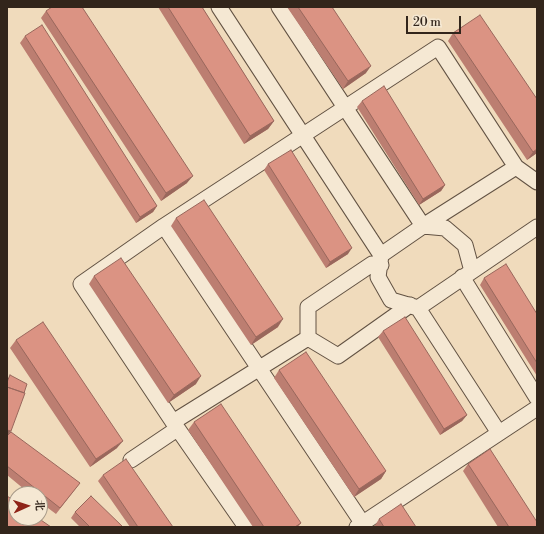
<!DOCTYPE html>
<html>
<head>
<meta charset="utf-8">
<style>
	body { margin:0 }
	#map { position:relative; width:544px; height:534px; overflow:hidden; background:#f0dbbc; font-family:"Libre Bodoni","Noto Serif SC",serif }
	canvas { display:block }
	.frame { position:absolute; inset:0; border:8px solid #32251b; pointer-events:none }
	.north { position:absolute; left:8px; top:486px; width:40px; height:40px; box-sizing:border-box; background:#f5e8d3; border:1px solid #a79a89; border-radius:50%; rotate:87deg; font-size:11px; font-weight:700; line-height:16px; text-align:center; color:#32251b }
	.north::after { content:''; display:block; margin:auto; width:14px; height:18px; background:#8f2418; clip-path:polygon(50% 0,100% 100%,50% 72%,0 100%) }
	.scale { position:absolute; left:406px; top:16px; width:55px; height:18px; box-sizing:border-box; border:2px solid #32251b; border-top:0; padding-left:5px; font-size:12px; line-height:14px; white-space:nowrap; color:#32251b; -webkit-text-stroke:3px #f5e8d3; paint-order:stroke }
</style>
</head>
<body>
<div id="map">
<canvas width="544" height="534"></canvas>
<div class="frame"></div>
<div class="north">北</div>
<div class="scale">20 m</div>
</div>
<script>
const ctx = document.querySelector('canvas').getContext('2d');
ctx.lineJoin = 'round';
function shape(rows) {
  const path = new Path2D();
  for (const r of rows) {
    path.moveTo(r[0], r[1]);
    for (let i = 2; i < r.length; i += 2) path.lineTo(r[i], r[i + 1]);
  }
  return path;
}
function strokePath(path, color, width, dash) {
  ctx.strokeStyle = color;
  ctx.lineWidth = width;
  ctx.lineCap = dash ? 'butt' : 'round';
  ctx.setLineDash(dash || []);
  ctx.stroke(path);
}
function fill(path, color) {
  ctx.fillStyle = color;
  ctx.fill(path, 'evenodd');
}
const minor = shape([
	[219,7,381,255],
	[279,7,423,226,445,228,465,245,472,271],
	[537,182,516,167,423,226,381,255,378,277,391,300,418,308,537,227],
	[164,226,365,527],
	[462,277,537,398],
	[418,308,499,433],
	[308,338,338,356,410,305],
	[308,338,308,307,372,264,381,265],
	[173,422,81,284,164,226,438,47,516,167],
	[131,460,177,429],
	[246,527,173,422,308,338],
	[357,527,537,408]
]);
strokePath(minor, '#625243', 17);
strokePath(minor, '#f5e8d3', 15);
fill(shape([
	[158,7,202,7,274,121,268,129,244,144],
	[287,7,332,7,366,73,343,89],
	[46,11,187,183,161,201,41,18],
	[453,33,537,153,527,160,448,41],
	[25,36,157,206,153,212,136,223,20,43],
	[362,101,445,185,441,191,419,205,357,107],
	[268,164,348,254,326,268,264,170],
	[176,218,278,327,251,345,171,226],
	[94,276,196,384,168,403,89,284],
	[484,278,537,314,537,376,480,285],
	[383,331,467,415,462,421,440,435,378,337],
	[16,340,117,448,90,467,10,348],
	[279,370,386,471,381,479,354,497,274,378],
	[194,422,301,523,298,527,253,527,188,430],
	[7,436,80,483,56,514,40,502,40,494,30,494,7,475],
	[468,464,537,527,498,527,463,471],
	[103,475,173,527,130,527,98,481],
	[75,512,123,527,80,527,71,518],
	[379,519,416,527,374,527]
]), '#bc7e71');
fill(shape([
	[371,66,366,73,343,89,348,81],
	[274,121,268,129,244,144,250,136],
	[537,149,537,153,527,160,533,152],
	[193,176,187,183,161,201,166,193],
	[445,185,441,191,419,205,423,199],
	[157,206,153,212,136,223,140,217],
	[352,248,348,254,326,268,330,262],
	[283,319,278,327,251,345,256,337],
	[201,376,196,384,168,403,174,395],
	[467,415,462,421,440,435,444,429],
	[7,430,11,431,8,435,7,435],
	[123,441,117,448,90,467,96,459],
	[386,471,381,479,354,497,359,489]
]), '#99675c');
const building = shape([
	[52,7,82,7,193,176,166,193,46,11,52,7],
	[168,7,202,7,274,121,250,136,168,7],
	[298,7,332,7,371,66,348,81,298,7],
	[480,15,537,99,537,149,533,152,453,33,480,15],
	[42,25,157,206,140,217,25,36,42,25],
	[384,86,445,185,423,199,362,101,384,86],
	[291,150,352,248,330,262,268,164,291,150],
	[204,200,283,319,256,337,176,218,204,200],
	[121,258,201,376,174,395,94,276,121,258],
	[506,264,537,314,537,363,484,278,506,264],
	[405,317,467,415,444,429,383,331,405,317],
	[43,322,123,441,96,459,16,340,43,322],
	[306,352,386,471,359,489,279,370,306,352],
	[10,375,27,384,24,393,7,387,7,382,10,375],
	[7,387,25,393,11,431,7,430,7,387],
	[221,404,301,523,295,527,264,527,194,422,221,404],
	[11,432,80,483,60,508,7,466,7,436,11,432],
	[490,449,537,522,537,527,509,527,468,464,490,449],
	[126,459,173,527,138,527,103,475,126,459],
	[7,496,16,502,16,518,38,518,51,527,7,527,7,496],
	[91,496,123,527,90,527,75,512,91,496],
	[401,504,416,527,384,527,379,519,401,504]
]);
fill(building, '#db9383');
strokePath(building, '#99675c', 1);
</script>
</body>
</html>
